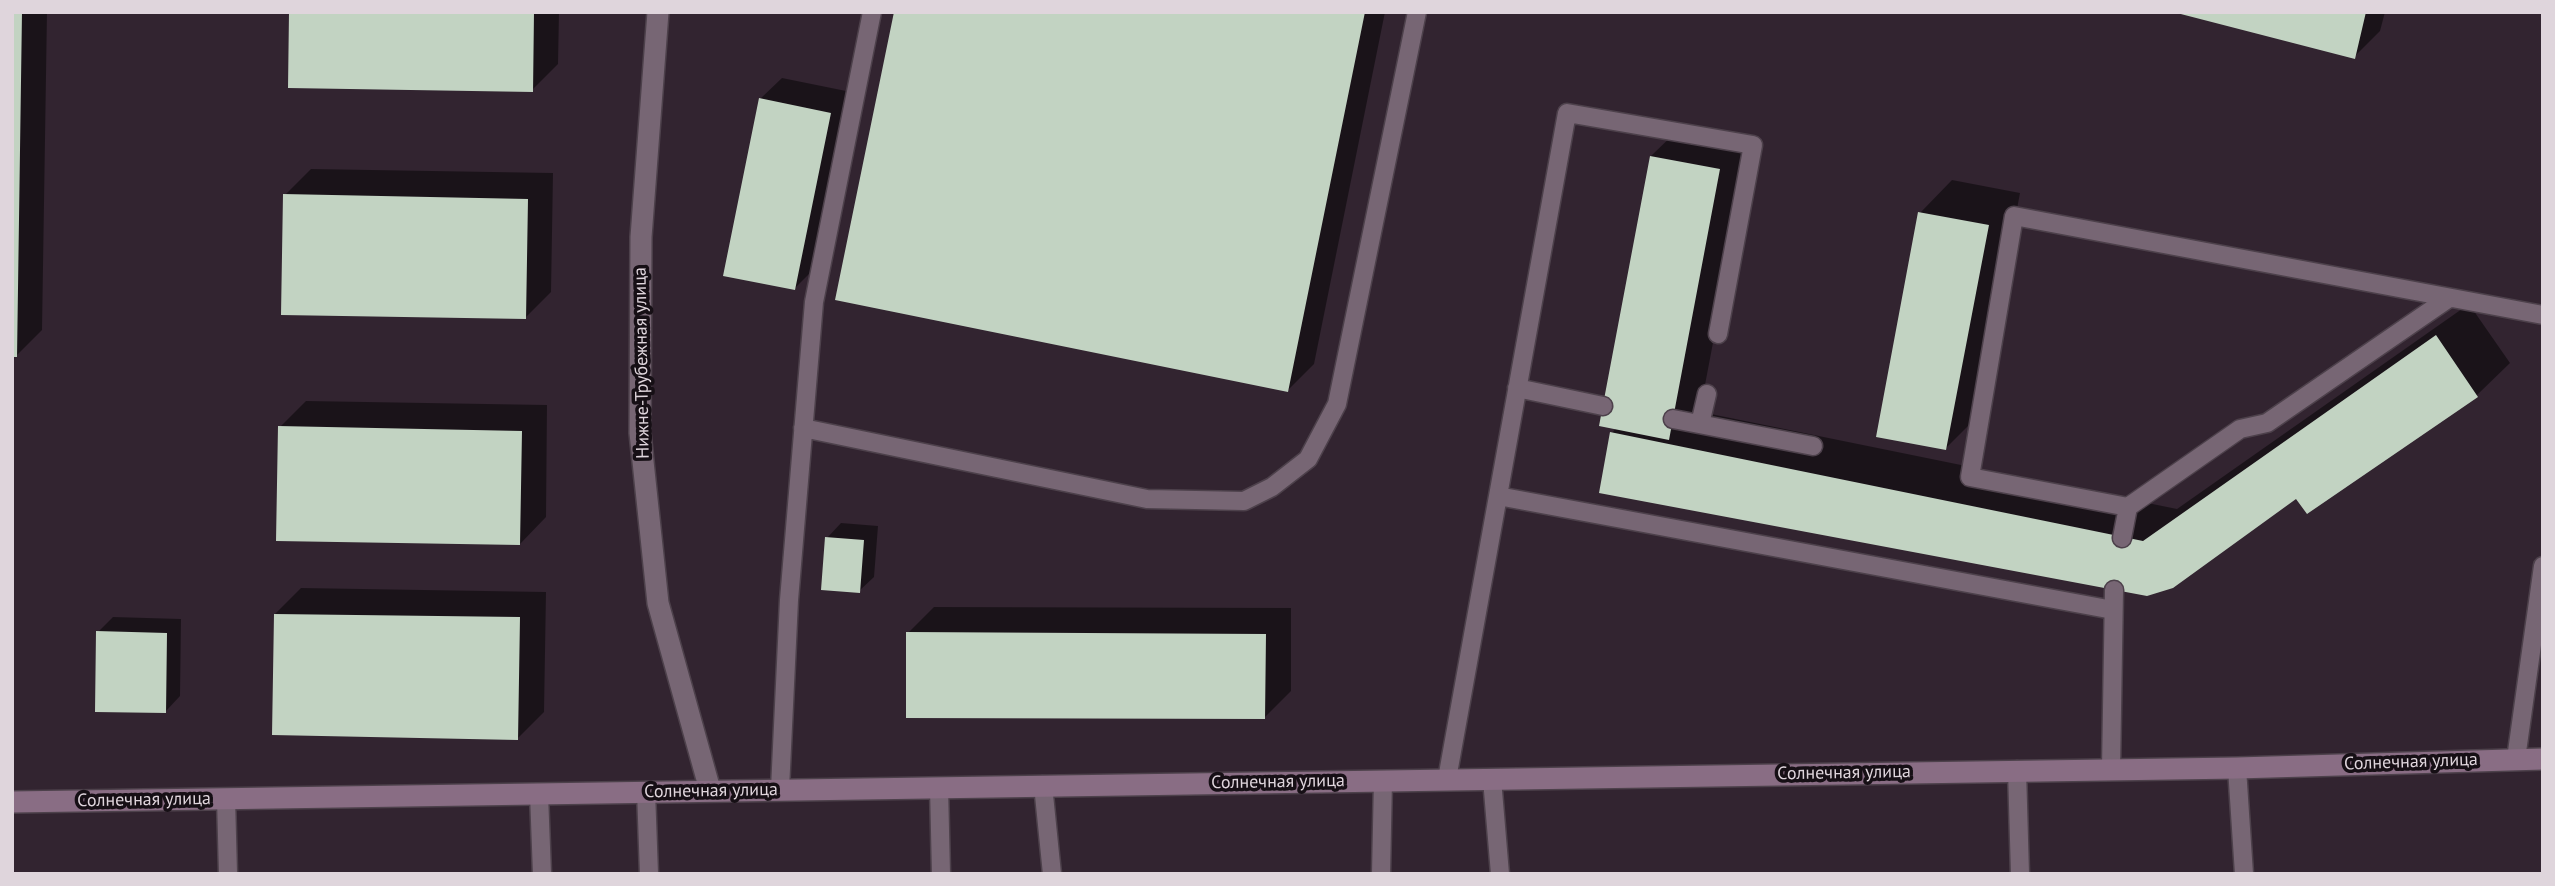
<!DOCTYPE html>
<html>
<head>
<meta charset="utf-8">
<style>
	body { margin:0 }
	#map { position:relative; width:2555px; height:886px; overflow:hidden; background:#322430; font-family:"PT Sans",sans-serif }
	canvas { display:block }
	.frame { position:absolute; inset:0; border:14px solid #dfd5dc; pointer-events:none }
</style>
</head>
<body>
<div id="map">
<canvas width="2555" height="886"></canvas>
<div class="frame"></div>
</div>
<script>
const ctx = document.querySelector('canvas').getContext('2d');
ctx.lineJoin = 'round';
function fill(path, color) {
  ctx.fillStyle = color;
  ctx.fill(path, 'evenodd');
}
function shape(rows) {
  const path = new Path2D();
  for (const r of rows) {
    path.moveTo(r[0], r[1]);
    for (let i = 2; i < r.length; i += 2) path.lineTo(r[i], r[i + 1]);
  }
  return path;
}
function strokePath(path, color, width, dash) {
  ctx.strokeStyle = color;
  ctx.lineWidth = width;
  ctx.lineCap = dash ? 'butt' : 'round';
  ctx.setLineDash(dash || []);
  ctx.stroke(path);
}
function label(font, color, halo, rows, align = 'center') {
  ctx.font = font + ' "PT Sans",sans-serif';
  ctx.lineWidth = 7;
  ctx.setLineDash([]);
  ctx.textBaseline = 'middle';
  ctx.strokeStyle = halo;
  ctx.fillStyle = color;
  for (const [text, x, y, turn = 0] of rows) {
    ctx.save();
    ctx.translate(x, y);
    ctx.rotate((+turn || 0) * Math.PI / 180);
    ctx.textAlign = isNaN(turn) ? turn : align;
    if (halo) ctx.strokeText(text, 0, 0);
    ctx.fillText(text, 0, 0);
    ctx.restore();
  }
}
fill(shape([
	[12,12,47,12,42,330,16,356],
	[291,12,559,12,558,64,532,90],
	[896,12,1385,12,1314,364,1288,390],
	[2176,12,2385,12,2380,31,2354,57],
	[782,78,851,92,816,267,795,288,760,99],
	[1684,124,1752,137,1701,406,1696,411,2177,509,2469,304,2510,363,2477,395,2308,511,2296,496,2172,586,1612,433,1616,428,1651,156],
	[311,169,553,173,551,292,525,318,285,195],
	[1952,180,2020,193,1978,416,1946,448,1920,213],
	[306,401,547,405,546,517,520,544,280,427],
	[841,523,878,526,874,577,859,591,827,538],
	[301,588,546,592,544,712,518,738,275,614],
	[934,607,1291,608,1291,691,1265,717,908,633],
	[113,617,181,619,180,696,166,711,98,632]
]), '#0007');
fill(shape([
	[12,12,22,12,17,357,12,357],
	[289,12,534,12,533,92,288,88],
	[894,12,1365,12,1288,392,835,300],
	[2173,12,2366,12,2355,59],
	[759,98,831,113,795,290,723,276],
	[1650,156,1720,169,1669,440,1599,426],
	[283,194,528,199,526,319,281,315],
	[1918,212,1989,225,1946,450,1876,437],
	[2436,335,2478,397,2307,514,2296,499,2173,588,2147,596,1599,493,1610,432,2143,541],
	[278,426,522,431,520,545,276,541],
	[825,537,864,540,860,593,821,590],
	[274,614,520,617,518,740,272,735],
	[96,631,167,633,166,713,95,712],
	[906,632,1266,634,1265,719,906,718]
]), '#c2d3c2');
const service = shape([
	[1517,388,1603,406],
	[1673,419,1813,446],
	[1700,424,1707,394],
	[803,428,1147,499,1244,501,1272,487,1308,459,1337,404,1417,12],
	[1498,496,2113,610],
	[2128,507,1970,477,2014,216,2543,315],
	[2122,538,2128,507,2240,429,2267,423,2449,298],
	[2516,759,2543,566],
	[2237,768,2244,874],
	[2111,769,2114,590],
	[2017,770,2020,874],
	[1447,779,1567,113,1753,145,1718,334],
	[1492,779,1500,874],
	[1043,785,1052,874],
	[939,787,941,874],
	[780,789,789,600,814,302,872,12],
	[646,791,649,874],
	[539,794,542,874],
	[226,798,228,874],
	[1381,874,1383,780]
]);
const minor = shape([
	[658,12,641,237,640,433,658,603,710,790]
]);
const secondary = shape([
	[12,802,2237,768,2543,759]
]);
strokePath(service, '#4d414b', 21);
strokePath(minor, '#4d414b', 24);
strokePath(secondary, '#4d414b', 24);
strokePath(service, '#776674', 18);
strokePath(minor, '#776674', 21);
strokePath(secondary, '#896d84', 21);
label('18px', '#dfd5dc', '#160f15', [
	["Нижне-Трубежная улица",642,363,-91],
	["Солнечная улица",2411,762,-2],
	["Солнечная улица",1844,773,-1],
	["Солнечная улица",1278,782,-1],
	["Солнечная улица",711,791,-1],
	["Солнечная улица",144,800,-1]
]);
</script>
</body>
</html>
